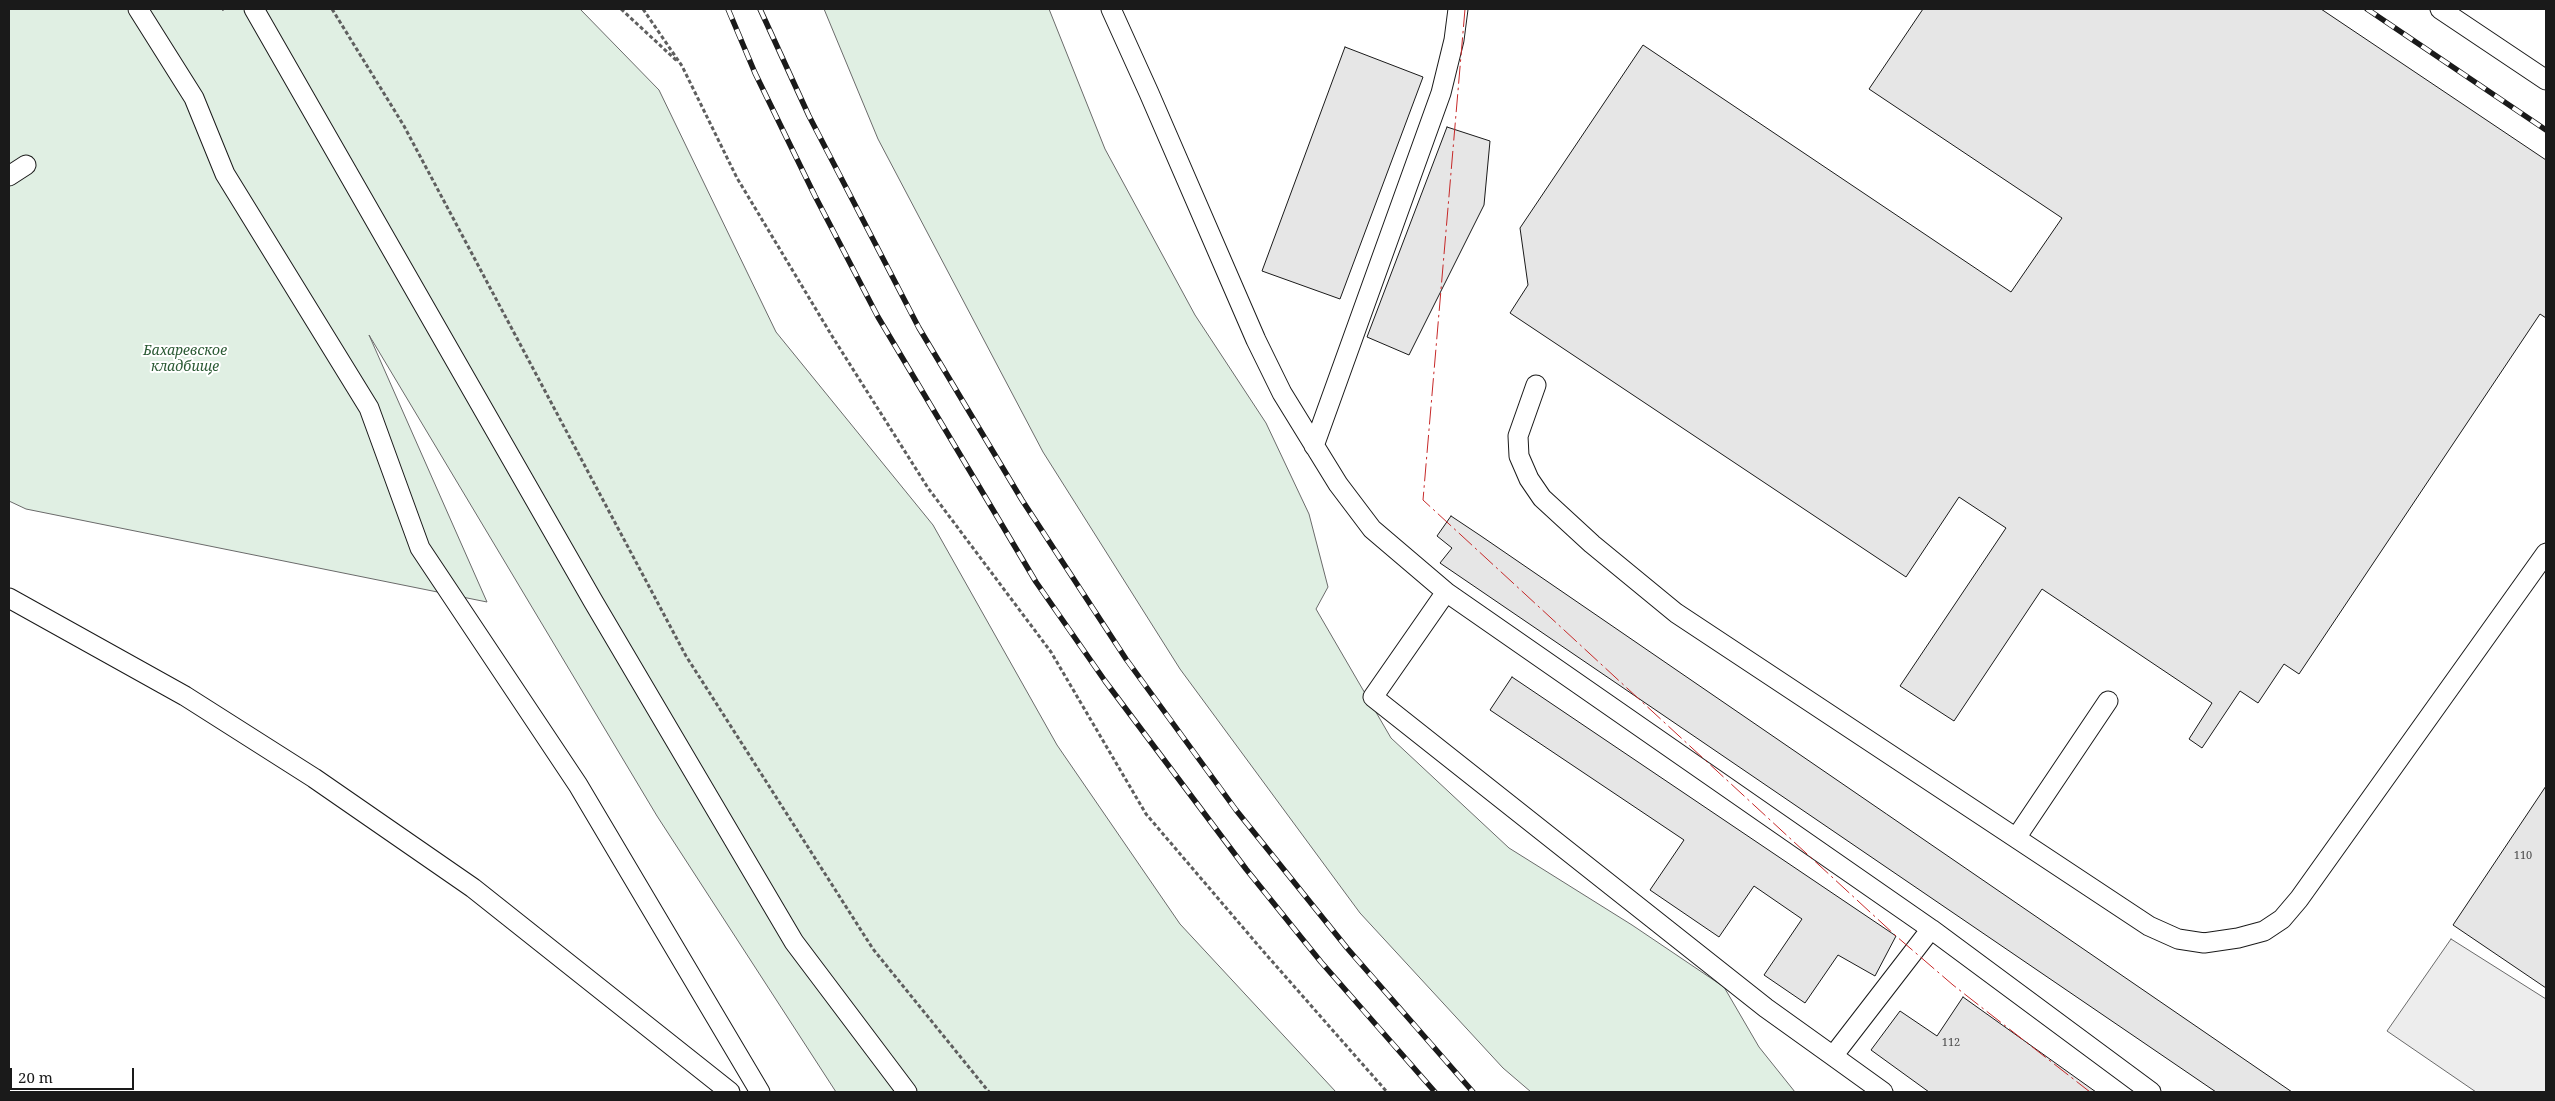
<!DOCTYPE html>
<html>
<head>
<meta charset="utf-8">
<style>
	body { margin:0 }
	#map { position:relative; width:2555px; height:1101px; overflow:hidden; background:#fff; font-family:"Noto Serif",serif }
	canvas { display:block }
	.frame { position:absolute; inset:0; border:10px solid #1a1a1a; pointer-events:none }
	.scale { position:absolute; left:10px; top:1068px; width:124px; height:22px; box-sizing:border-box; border:2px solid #1a1a1a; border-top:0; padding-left:6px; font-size:15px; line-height:18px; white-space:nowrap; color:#1a1a1a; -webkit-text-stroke:4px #fff; paint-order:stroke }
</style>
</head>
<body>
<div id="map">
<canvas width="2555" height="1101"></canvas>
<div class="frame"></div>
<div class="scale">20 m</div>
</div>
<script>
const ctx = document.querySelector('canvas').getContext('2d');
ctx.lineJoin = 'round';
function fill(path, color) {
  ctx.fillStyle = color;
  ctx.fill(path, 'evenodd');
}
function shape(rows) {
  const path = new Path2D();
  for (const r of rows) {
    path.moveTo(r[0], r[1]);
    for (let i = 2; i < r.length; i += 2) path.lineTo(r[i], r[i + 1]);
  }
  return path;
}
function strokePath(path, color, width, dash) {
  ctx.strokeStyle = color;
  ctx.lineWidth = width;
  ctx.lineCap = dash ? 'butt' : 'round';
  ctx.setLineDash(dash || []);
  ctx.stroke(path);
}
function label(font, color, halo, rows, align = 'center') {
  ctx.font = font + ' "Noto Serif",serif';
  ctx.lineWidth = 4;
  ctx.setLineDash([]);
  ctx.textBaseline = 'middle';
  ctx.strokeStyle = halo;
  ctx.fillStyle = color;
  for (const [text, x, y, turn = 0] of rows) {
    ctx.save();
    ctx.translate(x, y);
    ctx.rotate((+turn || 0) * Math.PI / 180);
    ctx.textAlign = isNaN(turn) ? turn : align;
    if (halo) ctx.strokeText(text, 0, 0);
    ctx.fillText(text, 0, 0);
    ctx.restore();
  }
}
const green = shape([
	[9,9,222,9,223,11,223,9,580,9,659,90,776,332,933,525,1057,745,1180,924,1336,1092,836,1092,657,816,369,335,487,602,26,509,9,501,9,9],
	[824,9,1049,9,1105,149,1195,315,1266,423,1309,514,1328,587,1316,609,1391,738,1509,848,1632,925,1724,987,1759,1047,1795,1092,1531,1092,1503,1068,1360,913,1180,669,1043,452,878,139,824,9]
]);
fill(green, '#e0efe3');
strokePath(green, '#6a6a6a', 1);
const parking = shape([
	[2451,939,2546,999,2546,1092,2476,1092,2387,1031,2451,939]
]);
fill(parking, '#ededed');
strokePath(parking, '#6a6a6a', 1);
const building = shape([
	[1923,9,2321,9,2546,160,2546,318,2540,314,2299,674,2284,664,2258,703,2240,691,2202,748,2189,739,2212,703,2042,589,1954,721,1900,686,2006,528,1959,497,1906,577,1510,313,1528,285,1520,228,1643,45,2011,292,2062,218,1869,89,1923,9],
	[1345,47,1423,77,1340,299,1262,271,1345,47],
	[1447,127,1490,141,1484,205,1409,355,1367,337,1447,127],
	[1451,516,1481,536,2292,1092,2216,1092,1440,563,1452,548,1437,536,1451,516],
	[1512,677,1896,936,1875,976,1838,955,1805,1003,1764,975,1802,919,1754,886,1719,937,1650,890,1684,840,1490,710,1512,677],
	[2546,786,2546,988,2453,925,2546,786],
	[1963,997,2096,1092,1929,1092,1871,1050,1900,1011,1937,1036,1963,997]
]);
fill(building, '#e6e6e6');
strokePath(building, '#1a1a1a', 1);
const service = shape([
	[138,9,194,98,225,174,369,408,420,548,578,785,760,1092],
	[254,9,593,601,794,942,907,1092],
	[1111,9,1149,93,1256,340,1282,393,1338,484,1372,529,1446,592,1931,929,2151,1092],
	[2440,9,2546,80],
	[9,176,26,165],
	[1536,385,1518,436,1519,456,1529,479,1542,498,1592,544,1676,613,2149,926,2178,939,2204,943,2238,938,2264,931,2282,919,2299,899,2546,553],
	[1314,446,1441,93,1454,40,1458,9],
	[1446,592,1373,697,1766,1008,1833,1056],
	[9,598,185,696,314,778,473,888,730,1092],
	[2016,838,2108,701],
	[1883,1092,1833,1056,1931,929]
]);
strokePath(service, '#1a1a1a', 21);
strokePath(shape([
	[332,9,404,126,686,656,873,949,989,1092],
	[621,9,677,61],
	[643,9,682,66,737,178,832,336,928,488,1051,652,1146,814,1263,951,1387,1092]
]), '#5f5f5f', 3, [4, 2.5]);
strokePath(service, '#fff', 19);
const rail = shape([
	[728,9,755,73,815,196,878,317,1036,582,1105,681,1246,869,1321,962,1435,1092],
	[760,9,809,116,919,328,1022,500,1126,659,1236,810,1347,948,1473,1092],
	[2367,9,2546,130]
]);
strokePath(rail, '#1a1a1a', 5.5);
strokePath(rail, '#fff', 4, [11]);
strokePath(shape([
	[1465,9,1423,500,1896,936,1953,985,2090,1092]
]), '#c62828', 1, [18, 4, 2.5, 4]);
label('11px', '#4d4d4d', null, [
	["110",2523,856],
	["112",1951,1043]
]);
label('italic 14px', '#2b5a34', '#fff', [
	["Бахаревское",185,351],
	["кладбище",185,367]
]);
</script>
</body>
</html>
